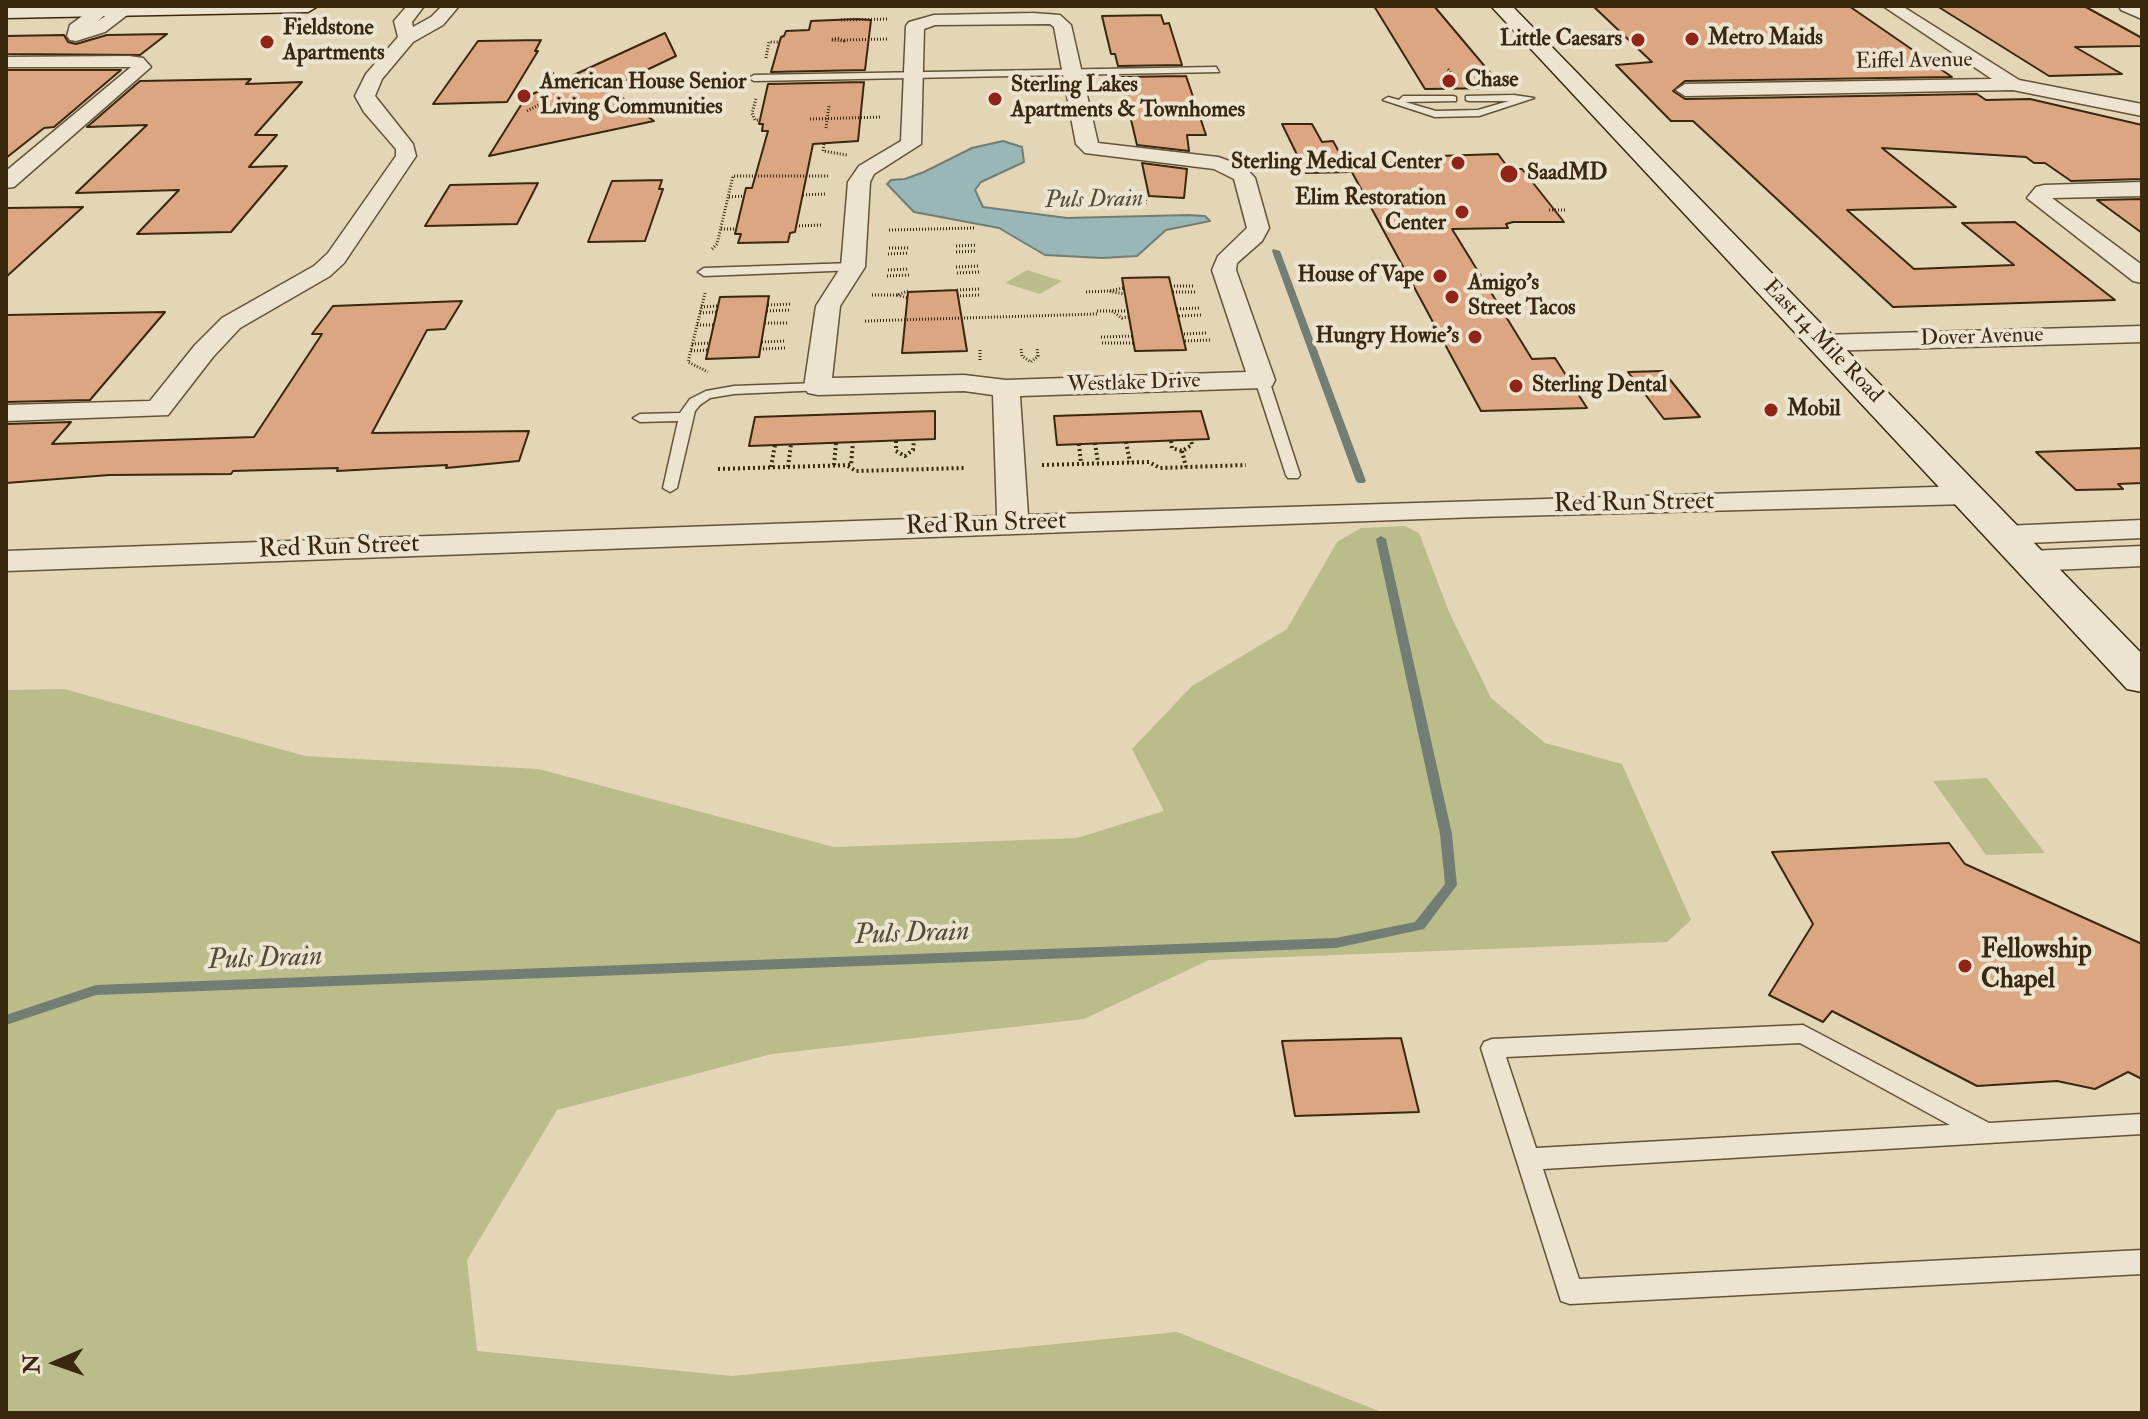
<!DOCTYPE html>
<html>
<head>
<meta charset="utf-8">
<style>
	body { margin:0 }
	#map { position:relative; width:2148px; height:1419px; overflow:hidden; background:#e4d5b6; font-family:"IM FELL Double Pica",serif }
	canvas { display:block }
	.frame { position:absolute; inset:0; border:8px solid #39270e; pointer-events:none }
	.north { position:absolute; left:16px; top:1323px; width:80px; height:80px; -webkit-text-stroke:6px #ede4d0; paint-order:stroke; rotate:268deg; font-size:22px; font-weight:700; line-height:32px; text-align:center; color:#39270e }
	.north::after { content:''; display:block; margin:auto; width:28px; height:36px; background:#39270e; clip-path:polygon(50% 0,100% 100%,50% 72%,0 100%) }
</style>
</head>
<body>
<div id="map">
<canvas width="2148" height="1419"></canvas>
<div class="frame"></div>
<div class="north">N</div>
</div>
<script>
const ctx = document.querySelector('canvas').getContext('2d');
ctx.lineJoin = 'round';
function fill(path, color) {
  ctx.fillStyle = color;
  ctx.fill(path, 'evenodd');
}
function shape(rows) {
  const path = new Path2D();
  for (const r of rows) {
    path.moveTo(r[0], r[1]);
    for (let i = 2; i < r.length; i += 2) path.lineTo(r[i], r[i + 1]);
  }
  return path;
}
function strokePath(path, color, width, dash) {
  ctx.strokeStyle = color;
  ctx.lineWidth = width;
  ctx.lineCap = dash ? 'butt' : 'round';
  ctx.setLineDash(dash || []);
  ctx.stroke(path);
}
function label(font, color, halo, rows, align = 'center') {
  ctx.font = font + ' "IM FELL Double Pica",serif';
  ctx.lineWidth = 8;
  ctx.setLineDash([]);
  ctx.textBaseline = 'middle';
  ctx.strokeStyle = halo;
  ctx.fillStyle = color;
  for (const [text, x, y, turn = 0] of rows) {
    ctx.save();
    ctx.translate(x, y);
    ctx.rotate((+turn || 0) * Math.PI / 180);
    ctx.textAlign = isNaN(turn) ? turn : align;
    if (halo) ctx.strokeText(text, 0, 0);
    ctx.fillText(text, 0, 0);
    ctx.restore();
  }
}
fill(shape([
	[1027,270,1062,281,1040,294,1005,283],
	[1405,526,1419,533,1449,612,1491,698,1545,743,1622,764,1691,920,1667,942,1209,960,1084,1019,772,1054,557,1110,467,1260,477,1351,732,1376,1177,1332,1384,1413,6,1413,6,690,64,689,305,756,538,769,834,847,1077,838,1164,811,1132,749,1192,686,1287,629,1337,542,1361,528],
	[1987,778,2045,853,1986,855,1933,781]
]), '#babc8a');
const water = shape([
	[1003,141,1022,147,1024,162,981,182,975,190,983,207,1067,218,1188,215,1205,216,1210,221,1166,230,1137,256,1102,258,1045,255,999,228,914,212,887,184,891,180,905,179,924,172,972,148,1003,141]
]);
fill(water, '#98b7b6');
strokePath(water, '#727d73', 2);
fill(shape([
	[1273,249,1280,251,1366,481,1364,483,1358,483,1356,481,1272,251,1273,249],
	[1381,536,1386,539,1452,834,1457,885,1424,929,1336,948,96,995,6,1025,6,1015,96,985,1336,938,1415,922,1445,884,1440,834,1376,539,1381,536]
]), '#727d73');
const building = shape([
	[1374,6,1434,6,1503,88,1425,89,1374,6],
	[1593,6,1849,6,1952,77,1685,81,1673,91,1685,99,1977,94,1986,100,2030,99,2142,125,2142,179,2071,181,2045,163,2034,163,2026,157,1882,148,1956,207,1847,210,1914,269,2014,265,1962,223,2015,222,2115,300,1893,307,1693,121,1671,121,1616,65,1652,62,1593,6],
	[1937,6,2084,6,2142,38,2142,46,2075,47,2122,74,2049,76,1937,6],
	[1161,15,1164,24,1169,23,1182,65,1118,66,1115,54,1111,54,1102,16,1161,15],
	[856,19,871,20,865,70,771,72,781,37,784,36,786,31,809,30,811,21,856,19],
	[665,33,676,56,609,88,654,121,489,156,526,97,665,33],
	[167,34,140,55,6,54,6,36,64,35,68,42,76,44,107,35,167,34],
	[541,40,535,51,538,51,507,102,433,104,478,41,541,40],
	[6,70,121,70,54,127,44,128,6,158,6,70],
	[1186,76,1206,135,1187,135,1189,151,1137,145,1121,77,1186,76],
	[251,79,246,84,302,82,255,135,277,135,249,167,287,166,231,232,137,234,179,190,76,193,147,125,87,127,140,81,251,79],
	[864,82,858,141,813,144,795,232,790,233,788,242,738,243,741,234,735,234,746,188,752,188,768,131,762,131,763,124,759,124,768,84,864,82],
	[1282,124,1312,124,1322,142,1333,141,1350,172,1306,173,1282,124],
	[1498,154,1509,169,1522,169,1564,222,1513,222,1506,224,1508,228,1452,229,1532,359,1555,358,1587,408,1481,411,1347,163,1412,162,1409,157,1498,154],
	[1142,163,1187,169,1184,198,1149,196,1142,163],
	[662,180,659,189,663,189,645,241,588,242,612,181,662,180],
	[538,183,517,224,425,226,450,185,538,183],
	[2142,199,2142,233,2097,200,2142,199],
	[83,207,6,277,6,208,83,207],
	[1169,277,1186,350,1135,351,1122,278,1169,277],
	[957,290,967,351,902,353,908,292,957,290],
	[769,296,759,357,706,359,720,297,769,296],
	[462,301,445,329,427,330,372,433,529,431,519,461,446,468,447,465,337,471,338,468,233,471,231,474,109,475,6,483,6,424,71,422,52,444,254,437,322,334,312,334,333,306,462,301],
	[165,312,90,400,6,402,6,315,165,312],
	[1663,371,1700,417,1664,419,1628,372,1663,371],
	[935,411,935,439,749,446,755,417,935,411],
	[1201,411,1209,439,1057,445,1054,416,1201,411],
	[2142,448,2142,483,2118,484,2123,489,2076,490,2036,452,2142,448],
	[1949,843,1965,864,2142,944,2142,1079,2128,1072,2095,1089,2057,1081,1977,1086,1832,1011,1823,1022,1769,995,1813,924,1772,852,1949,843],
	[1401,1038,1419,1112,1295,1116,1282,1041,1401,1038]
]);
fill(building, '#dda683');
strokePath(building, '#39270e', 2);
const lane = shape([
	[1216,67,1219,72,754,81,749,78,754,75,1216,67],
	[1514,95,1534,98,1479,116,1435,117,1383,100,1388,97,1399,100,1403,96,1453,96,1456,97,1456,101,1405,102,1436,111,1478,110,1509,101,1469,101,1466,100,1466,96,1514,95],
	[853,263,859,267,857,270,704,276,698,272,704,268,853,263],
	[1262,376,1269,380,1300,475,1298,478,1288,478,1286,475,1255,380,1262,376],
	[818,383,823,384,823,390,734,394,710,398,700,405,695,411,677,488,670,492,663,488,678,421,640,422,633,418,640,414,680,413,690,399,706,391,734,386,818,383],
	[1803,1025,1989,1123,2142,1114,2142,1134,1543,1169,1579,1279,2142,1250,2142,1274,1570,1304,1561,1301,1481,1048,1484,1042,1492,1039,1803,1025],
	[1800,1043,1950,1125,1536,1148,1506,1057,1800,1043]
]);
const street = shape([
	[96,6,106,6,110,10,98,21,120,6,133,6,135,9,105,32,76,41,70,40,67,36,70,25,96,6],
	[407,6,424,6,412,22,413,27,431,17,442,6,459,6,443,25,413,42,382,79,375,96,413,144,416,156,344,263,330,276,240,328,213,357,168,415,6,421,6,405,150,401,195,345,222,318,314,266,328,253,396,156,396,149,364,112,355,96,366,74,398,37,394,21,407,6],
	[1883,6,1902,6,2019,80,2142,104,2142,116,2013,90,1685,96,1676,90,1685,84,1992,79,1883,6],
	[2119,6,2142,7,2142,19,2121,10,2119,6],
	[1033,13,1060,15,1071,25,1098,143,1218,157,1244,166,1255,178,1269,228,1262,241,1237,263,1236,270,1275,380,1272,386,1262,388,1020,396,1028,515,1967,486,1978,489,1982,495,1978,501,1967,504,1477,517,6,571,6,551,997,516,993,395,964,391,818,395,808,393,804,387,816,306,841,267,848,182,859,166,901,141,906,26,909,22,934,15,1033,13],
	[1050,24,1054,27,1076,144,1085,153,1214,169,1234,179,1247,228,1218,256,1212,270,1246,372,1006,380,964,375,832,378,840,306,865,267,870,182,874,174,921,144,924,29,935,25,1050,24],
	[129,56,143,58,151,67,14,187,6,188,6,171,131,67,6,67,6,57,129,56],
	[2142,182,2142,196,2052,198,2142,265,2142,283,2133,281,2027,198,2036,187,2044,185,2142,182],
	[2142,326,2142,342,1822,351,1813,348,1809,343,1813,338,1822,335,2142,326],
	[2142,520,2142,538,2004,544,1993,542,1988,535,1993,528,2004,526,2142,520],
	[2142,546,2142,566,2029,571,2018,568,2013,561,2018,554,2029,551,2142,546]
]);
const secondary = shape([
	[6,6,318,6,308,12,6,18,6,6],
	[1491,6,1512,6,2142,654,2142,692,2127,689,1491,6]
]);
strokePath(lane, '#645238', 3);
strokePath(street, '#645238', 3);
strokePath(secondary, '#39270e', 3);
strokePath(shape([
	[841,20,888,19],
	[838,38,844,41,831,40,833,39,838,38],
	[844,40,887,39],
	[766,58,769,42,780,42],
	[1448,69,1451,73],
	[550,72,555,75],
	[756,99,752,113,755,120,760,120],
	[1227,109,1234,109],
	[527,111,546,101],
	[810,119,882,117],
	[826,128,829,106],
	[824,144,823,151,847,155],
	[803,195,826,194],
	[729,197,744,196],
	[1065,201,1066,196],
	[1145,204,1146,198],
	[1549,210,1565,210],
	[796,226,822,225],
	[721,229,736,229],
	[889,230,975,228],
	[956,246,977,245],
	[889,248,909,248],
	[712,249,717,244,733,176,828,176],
	[956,252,977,251],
	[888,254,909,253],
	[956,267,978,266],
	[888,270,909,269],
	[957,273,979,272],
	[887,276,909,275],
	[1171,286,1193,286],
	[1123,288,1109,291,1124,294],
	[957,290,980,289],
	[908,291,897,295,908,298],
	[1086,292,1109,291],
	[1173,292,1195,292],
	[705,293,688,362,708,372],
	[872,295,897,295],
	[957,296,981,295],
	[768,305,792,304],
	[701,307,718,306],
	[1177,309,1200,308],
	[767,311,791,310],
	[1097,311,1128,311],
	[1112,311,1122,318,1129,317],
	[700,313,716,312],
	[1179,316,1202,315],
	[865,321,1097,314],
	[765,323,789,323],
	[697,325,714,325],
	[1184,334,1207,333],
	[1101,337,1133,336],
	[1185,341,1210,340],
	[762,342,786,341],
	[1102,343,1134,343],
	[692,344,710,343],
	[760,349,785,348],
	[1021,349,1022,356,1031,362,1038,356,1037,348],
	[980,350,980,362],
	[691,351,708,350]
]), '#39270e', 3, [1, 2]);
strokePath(shape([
	[896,441,896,451,905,456,913,450,914,440],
	[1171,441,1172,448,1182,451,1192,445,1191,440],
	[1126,442,1130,462],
	[1095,443,1098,463],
	[1079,444,1081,464],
	[1182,451,1186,467],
	[834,465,836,443],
	[1042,465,1149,462,1160,468,1246,465],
	[848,466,856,471,965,468],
	[771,467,775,445],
	[788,467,791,444],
	[718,469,851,465,853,442]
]), '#39270e', 4, [2, 3]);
fill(lane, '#ede4d0');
fill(street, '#ede4d0');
fill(secondary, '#ede4d0');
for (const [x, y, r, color] of [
	[1692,39,8,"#8f2418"],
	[1638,40,8,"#8f2418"],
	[267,42,8,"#8f2418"],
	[1449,81,8,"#8f2418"],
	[524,96,8,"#8f2418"],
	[995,99,8,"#8f2418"],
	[1458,163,8,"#8f2418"],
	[1509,174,10,"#8f2418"],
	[1462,212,8,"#8f2418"],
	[1440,276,8,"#8f2418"],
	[1452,297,8,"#8f2418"],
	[1475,337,8,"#8f2418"],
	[1516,386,8,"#8f2418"],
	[1771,410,8,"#8f2418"],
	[1965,966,8,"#8f2418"]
]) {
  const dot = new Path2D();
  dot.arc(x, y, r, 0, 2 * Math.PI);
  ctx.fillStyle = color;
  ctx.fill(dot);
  strokePath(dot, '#ede4d0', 3);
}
label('bold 22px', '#39270e', '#ede4d0', [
	["Fieldstone",283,29],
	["Apartments",283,54],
	["Metro Maids",1708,39],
	["Little Caesars",1622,40,"right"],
	["Chase",1465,81],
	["American House Senior",540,83],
	["Living Communities",540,108],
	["Sterling Lakes",1011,86],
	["Apartments & Townhomes",1011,111],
	["Sterling Medical Center",1442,163,"right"],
	["SaadMD",1527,174],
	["Elim Restoration",1446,199,"right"],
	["Center",1446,224,"right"],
	["House of Vape",1424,276,"right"],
	["Amigo's",1468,284],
	["Street Tacos",1468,309],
	["Hungry Howie's",1459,337,"right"],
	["Sterling Dental",1532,386],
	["Mobil",1787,410]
], 'left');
label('22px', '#39270e', '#ede4d0', [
	["Eiffel Avenue",1914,62,-1],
	["Dover Avenue",1982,338,-2],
	["East 14 Mile Road",1822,342,46],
	["Westlake Drive",1134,384,-2]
]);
label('italic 24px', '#514b38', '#ede4d0', [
	["Puls Drain",1094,201,-1]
]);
label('26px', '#39270e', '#ede4d0', [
	["Red Run Street",1634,504,-1],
	["Red Run Street",986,525,-2],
	["Red Run Street",339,548,-2]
]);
label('bold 26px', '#39270e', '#ede4d0', [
	["Fellowship",1981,951],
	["Chapel",1981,981]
], 'left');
label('italic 28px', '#514b38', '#ede4d0', [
	["Puls Drain",912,935,-2],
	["Puls Drain",265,960,-2]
]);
</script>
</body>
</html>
